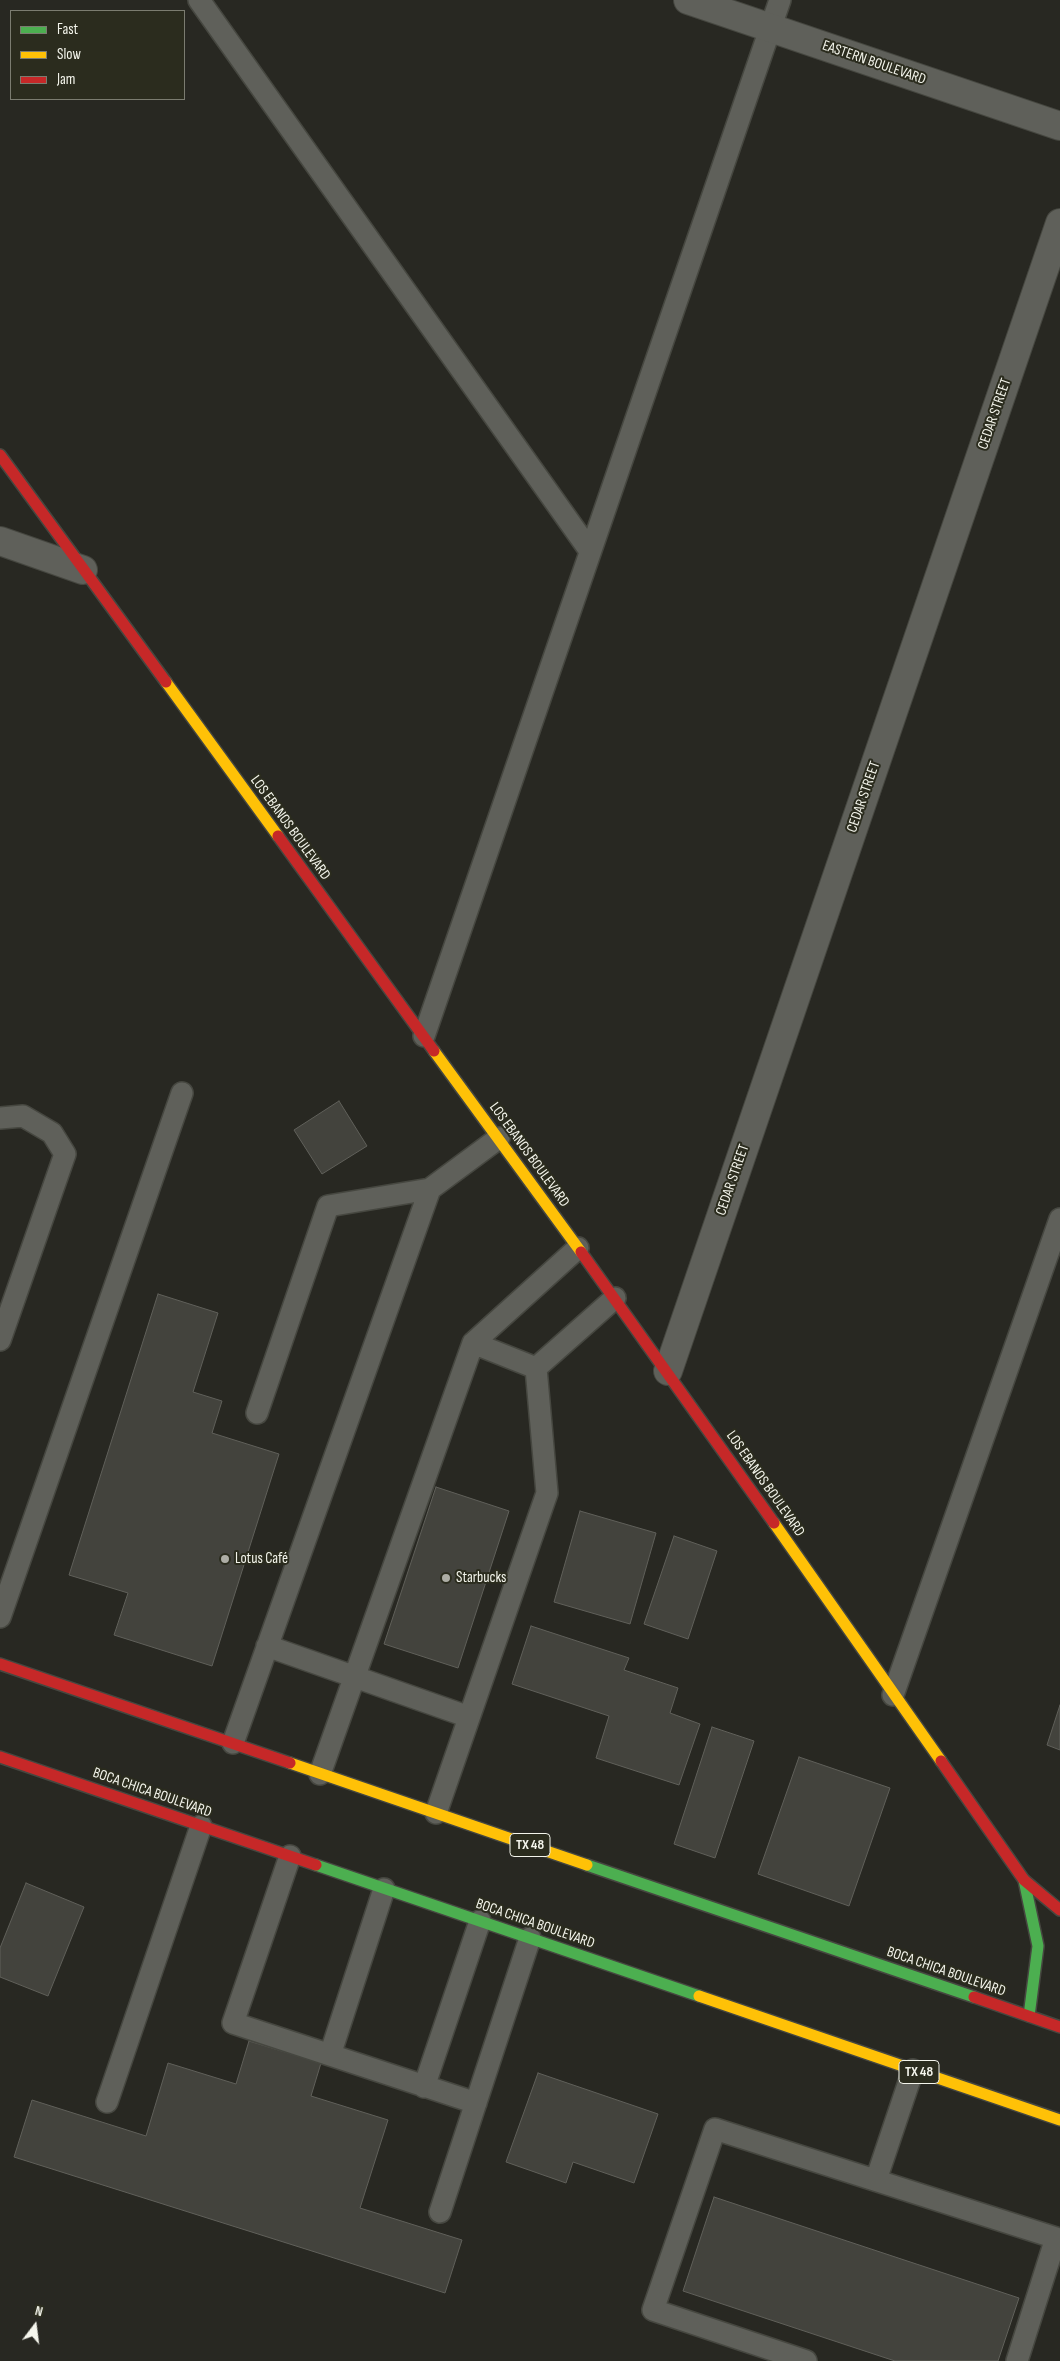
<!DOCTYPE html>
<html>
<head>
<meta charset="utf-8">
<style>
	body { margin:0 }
	#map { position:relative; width:1060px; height:2361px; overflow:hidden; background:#282822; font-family:"Sofia Sans Condensed",sans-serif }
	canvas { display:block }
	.legend { position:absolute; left:10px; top:10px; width:175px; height:90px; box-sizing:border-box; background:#2b2c1e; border:1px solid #7b7c70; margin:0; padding:6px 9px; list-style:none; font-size:15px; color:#f4f5ec }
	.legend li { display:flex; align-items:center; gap:10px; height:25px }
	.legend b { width:25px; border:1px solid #7b7c70 }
	.north { position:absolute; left:10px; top:2301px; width:50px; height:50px; -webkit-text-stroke:4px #2b2c1e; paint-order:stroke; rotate:15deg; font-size:14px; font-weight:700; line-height:20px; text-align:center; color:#f4f5ec }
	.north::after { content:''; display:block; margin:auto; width:18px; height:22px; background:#f4f5ec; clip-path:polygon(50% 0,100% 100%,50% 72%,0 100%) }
</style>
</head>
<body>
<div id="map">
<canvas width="1060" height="2361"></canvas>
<ul class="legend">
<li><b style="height:6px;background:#4caf50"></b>Fast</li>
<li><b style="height:6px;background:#ffc107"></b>Slow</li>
<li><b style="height:6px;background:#c62828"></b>Jam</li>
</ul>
<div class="north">N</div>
</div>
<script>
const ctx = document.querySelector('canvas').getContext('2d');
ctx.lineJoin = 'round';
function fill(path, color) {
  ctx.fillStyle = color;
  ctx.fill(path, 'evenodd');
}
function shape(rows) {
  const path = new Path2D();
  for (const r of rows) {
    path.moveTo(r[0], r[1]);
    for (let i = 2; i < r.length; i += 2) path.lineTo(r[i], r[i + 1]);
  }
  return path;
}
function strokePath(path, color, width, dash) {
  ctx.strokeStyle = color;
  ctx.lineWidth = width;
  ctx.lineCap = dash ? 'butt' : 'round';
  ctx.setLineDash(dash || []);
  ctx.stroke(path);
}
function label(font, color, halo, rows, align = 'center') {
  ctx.font = font + ' "Sofia Sans Condensed",sans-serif';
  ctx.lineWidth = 4;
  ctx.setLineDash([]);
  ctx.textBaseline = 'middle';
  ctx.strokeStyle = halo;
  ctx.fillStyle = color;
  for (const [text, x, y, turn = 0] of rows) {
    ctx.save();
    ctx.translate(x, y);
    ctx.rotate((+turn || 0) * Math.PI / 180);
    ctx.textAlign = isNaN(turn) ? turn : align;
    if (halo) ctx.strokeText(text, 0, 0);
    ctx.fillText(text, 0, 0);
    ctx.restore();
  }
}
const building = shape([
	[339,1101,367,1146,322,1174,294,1130,339,1101],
	[158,1294,218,1313,193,1392,222,1401,212,1433,279,1454,212,1666,114,1635,128,1593,69,1575,158,1294],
	[436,1487,509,1511,458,1668,384,1644,436,1487],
	[580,1511,656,1533,630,1624,554,1602,580,1511],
	[674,1536,717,1551,688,1639,644,1624,674,1536],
	[531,1626,629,1658,624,1670,678,1688,670,1713,700,1724,679,1785,596,1758,609,1716,512,1684,531,1626],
	[1060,1705,1060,1750,1047,1745,1060,1705],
	[712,1727,754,1741,715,1858,674,1844,712,1727],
	[799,1757,890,1788,849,1906,758,1874,799,1757],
	[26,1883,84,1907,48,1996,0,1977,0,1948,26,1883],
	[249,2041,321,2063,311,2096,388,2120,360,2208,462,2240,445,2293,14,2157,32,2100,146,2136,168,2063,236,2084,249,2041],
	[538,2073,658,2114,634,2183,573,2162,566,2183,506,2162,538,2073],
	[714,2197,1019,2298,998,2361,895,2361,683,2291,714,2197]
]);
fill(building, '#43433d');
strokePath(building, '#60605a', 1);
const lane = shape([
	[199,0,590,551],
	[424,1036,780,0],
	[0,1118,23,1116,52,1133,65,1154,0,1340],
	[473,1343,536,1368],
	[257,1413,328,1206,430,1189,499,1138],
	[0,1617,182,1093],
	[267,1646,469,1717],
	[893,1695,1060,1219],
	[233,1743,430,1189],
	[320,1774,473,1343,578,1248],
	[436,1813,547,1493,536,1368,615,1298],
	[290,1856,233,2023,476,2103],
	[330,2055,384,1889],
	[424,2087,480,1921],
	[107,2102,201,1826],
	[876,2180,913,2070],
	[440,2212,530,1938],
	[806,2361,653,2310,715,2129,1056,2238,1017,2361]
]);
const street = shape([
	[688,0,1060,126],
	[0,541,83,570],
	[668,1371,1060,223]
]);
const fast = shape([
	[316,1865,699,1996],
	[587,1865,974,1997],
	[1024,1880,1038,1946,1029,2016]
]);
const slow = shape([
	[166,682,278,836],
	[434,1051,581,1252],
	[774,1523,941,1761],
	[290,1763,587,1865],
	[699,1996,1060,2120]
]);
const jam = shape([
	[0,455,166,682],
	[278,836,434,1051],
	[581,1252,774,1523],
	[0,1664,290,1763],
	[0,1757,316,1865],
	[941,1761,1024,1880,1060,1910],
	[974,1997,1060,2027]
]);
strokePath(lane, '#464740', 24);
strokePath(street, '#464740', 30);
strokePath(fast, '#464740', 14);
strokePath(slow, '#464740', 14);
strokePath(jam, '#464740', 14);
strokePath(lane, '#5f605a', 21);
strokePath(street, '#5f605a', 28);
strokePath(fast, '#4caf50', 11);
strokePath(slow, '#ffc107', 11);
strokePath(jam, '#c62828', 11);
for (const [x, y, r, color] of [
	[225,1559,5,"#adada5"],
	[446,1578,5,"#adada5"]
]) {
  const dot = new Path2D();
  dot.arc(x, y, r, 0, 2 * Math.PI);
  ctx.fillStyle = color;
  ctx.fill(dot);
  strokePath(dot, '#2b2c1e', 2);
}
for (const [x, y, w] of [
	[530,1845,40],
	[919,2072,40]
]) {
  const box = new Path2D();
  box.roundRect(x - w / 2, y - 11.5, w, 23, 4);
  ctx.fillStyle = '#2b2c1e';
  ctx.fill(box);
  strokePath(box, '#f4f5ec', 1);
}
label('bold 14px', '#f4f5ec', null, [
	["TX 48",530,1845],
	["TX 48",919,2072]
]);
label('15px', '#f4f5ec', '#2b2c1e', [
	["EASTERN BOULEVARD",874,63,19],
	["CEDAR STREET",995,414,-71],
	["CEDAR STREET",864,797,-71],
	["LOS EBANOS BOULEVARD",290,828,54],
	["LOS EBANOS BOULEVARD",529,1155,54],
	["CEDAR STREET",733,1180,-71],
	["LOS EBANOS BOULEVARD",765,1484,55],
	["BOCA CHICA BOULEVARD",152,1793,19],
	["BOCA CHICA BOULEVARD",535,1924,19],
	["BOCA CHICA BOULEVARD",946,1972,19]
]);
label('15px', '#f4f5ec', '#2b2c1e', [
	["Lotus Café",235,1559],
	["Starbucks",456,1578]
], 'left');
</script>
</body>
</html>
